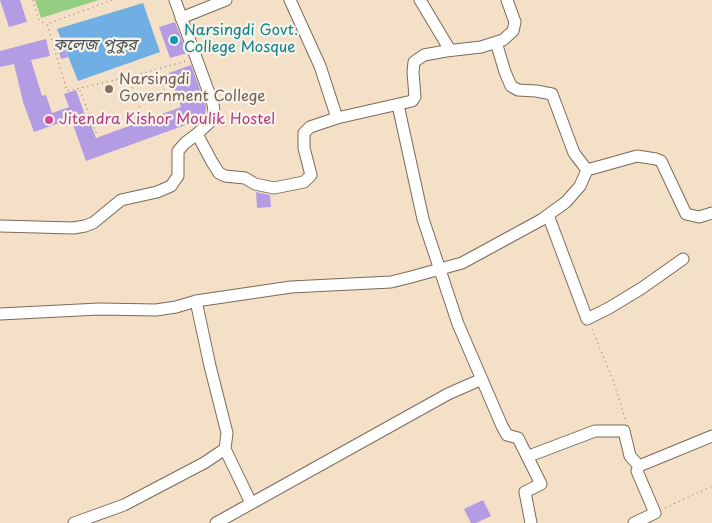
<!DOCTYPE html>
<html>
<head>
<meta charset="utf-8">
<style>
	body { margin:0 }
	canvas { display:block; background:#f3e0c6 }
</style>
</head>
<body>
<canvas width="712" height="523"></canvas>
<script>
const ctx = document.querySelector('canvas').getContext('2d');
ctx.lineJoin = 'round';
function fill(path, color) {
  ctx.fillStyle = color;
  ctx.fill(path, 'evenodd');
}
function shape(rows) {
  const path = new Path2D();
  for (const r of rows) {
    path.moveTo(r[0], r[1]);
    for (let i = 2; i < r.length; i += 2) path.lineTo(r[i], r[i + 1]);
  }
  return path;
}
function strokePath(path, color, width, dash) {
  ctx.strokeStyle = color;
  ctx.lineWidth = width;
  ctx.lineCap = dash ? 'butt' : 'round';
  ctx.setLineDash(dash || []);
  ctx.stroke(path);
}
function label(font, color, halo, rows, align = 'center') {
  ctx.font = font + ' "Playpen Sans","Noto Sans Bengali",sans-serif';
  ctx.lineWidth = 4.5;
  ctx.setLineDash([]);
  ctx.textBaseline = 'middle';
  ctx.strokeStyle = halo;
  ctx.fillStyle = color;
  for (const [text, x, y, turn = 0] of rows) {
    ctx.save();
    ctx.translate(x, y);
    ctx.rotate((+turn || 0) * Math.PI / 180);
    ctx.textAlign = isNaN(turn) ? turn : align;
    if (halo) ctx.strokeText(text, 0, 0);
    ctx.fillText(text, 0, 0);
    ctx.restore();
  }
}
fill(shape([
	[35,0,99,0,41,18]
]), '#93ce83');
fill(shape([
	[143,3,160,52,78,81,57,29]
]), '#6fafe3');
fill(shape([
	[0,0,20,0,27,22,9,27],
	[175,22,187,53,170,58,159,27],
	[46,39,50,56,31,60,42,96,46,95,52,113,69,107,64,94,76,90,86,118,88,117,96,138,181,107,169,73,191,65,206,106,205,116,202,119,86,161,71,119,34,132,23,102,14,64,0,67,0,51],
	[65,50,68,57,61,59,59,52],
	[256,192,270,195,271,207,257,208],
	[483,500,491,516,476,523,471,523,464,509]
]), '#b39ce4');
const minor = shape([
	[290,0,320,66,337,118],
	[420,0,450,50],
	[181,18,226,0],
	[496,42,505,72,511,86,518,90,536,91,552,94,574,153,587,170,637,156,656,159,661,161,686,214,699,217,712,213],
	[398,105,423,219,458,324,502,426,507,435,518,438,541,484,525,492,531,523],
	[197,134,212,162,219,173,225,176,245,178,255,184,274,188,304,182,311,175,304,148,304,133,310,127,337,118,412,101,415,97,413,72,414,62,424,55,446,51,481,47,503,40,513,31,515,22,507,0],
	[548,215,587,319,609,308,642,288,683,259],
	[0,226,73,228,85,226,93,223,121,200,157,192,171,186,175,180,178,176,178,151,185,143,197,134,212,120,214,112,213,104,175,0],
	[0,314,99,309,156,310,176,307,196,301,291,287,391,282,411,277,462,263,541,220,566,202,580,186,587,170],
	[225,449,251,503],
	[529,456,595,431,624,431,630,456,639,466],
	[74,523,124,505,204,463,225,449,227,433,210,366,196,301],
	[216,523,448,394,482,379],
	[634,523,655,513,637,471,639,466,712,436]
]);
strokePath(minor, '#7b6a59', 13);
strokePath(shape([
	[33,0,38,18,41,22,47,24],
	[112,0,47,24,67,91,129,77,186,61],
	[157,71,172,108],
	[129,78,143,118],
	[80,90,97,135],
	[592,329,613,380,625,418,624,421],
	[665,508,712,486]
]), '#7b6a59', 1, [1, 4]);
strokePath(minor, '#fff', 11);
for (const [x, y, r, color] of [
	[174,40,5,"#0f9aa8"],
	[109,89,5,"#8d6e63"],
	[49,120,5,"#d1479c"]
]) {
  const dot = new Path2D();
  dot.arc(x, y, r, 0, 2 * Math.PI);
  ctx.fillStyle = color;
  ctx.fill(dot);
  strokePath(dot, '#f7f3e8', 2);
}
label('15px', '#0d838f', '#f7f3e8', [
	["Narsingdi Govt.",184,31],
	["College Mosque",184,48]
], 'left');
label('15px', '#785e54', '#f7f3e8', [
	["Narsingdi",119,80],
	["Government College",119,97]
], 'left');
label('15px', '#b23c85', '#f7f3e8', [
	["Jitendra Kishor Moulik Hostel",59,120]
], 'left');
label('italic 16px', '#4b5259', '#f7f3e8', [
	["কলেজ পুকুর",95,46]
]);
</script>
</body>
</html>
